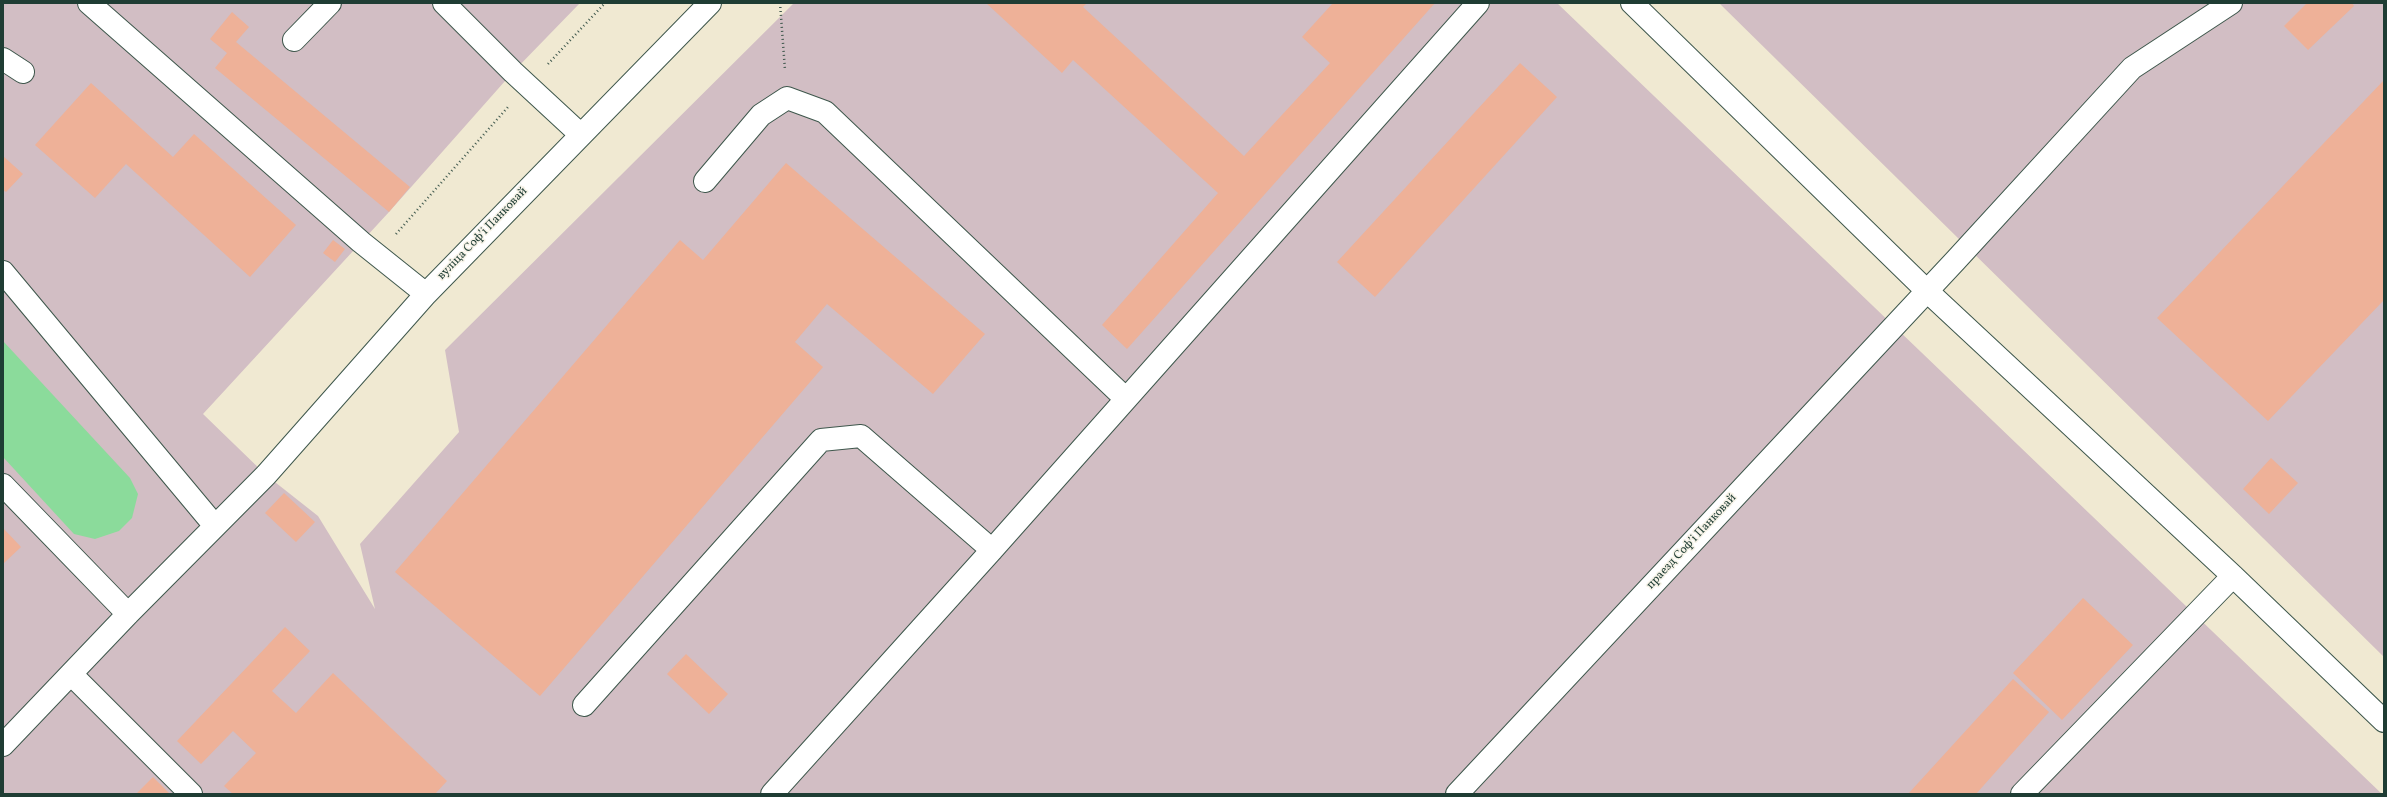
<!DOCTYPE html>
<html>
<head>
<meta charset="utf-8">
<style>
	body { margin:0 }
	#map { position:relative; width:2387px; height:797px; overflow:hidden; background:#f0e9d2; font-family:Vollkorn,serif }
	canvas { display:block }
	.frame { position:absolute; inset:0; border:4px solid #1f3d34; pointer-events:none }
</style>
</head>
<body>
<div id="map">
<canvas width="2387" height="797"></canvas>
<div class="frame"></div>
</div>
<script>
const ctx = document.querySelector('canvas').getContext('2d');
ctx.lineJoin = 'round';
function fill(path, color) {
  ctx.fillStyle = color;
  ctx.fill(path, 'evenodd');
}
function shape(rows) {
  const path = new Path2D();
  for (const r of rows) {
    path.moveTo(r[0], r[1]);
    for (let i = 2; i < r.length; i += 2) path.lineTo(r[i], r[i + 1]);
  }
  return path;
}
function strokePath(path, color, width, dash) {
  ctx.strokeStyle = color;
  ctx.lineWidth = width;
  ctx.lineCap = dash ? 'butt' : 'round';
  ctx.setLineDash(dash || []);
  ctx.stroke(path);
}
function label(font, color, halo, rows, align = 'center') {
  ctx.font = font + ' Vollkorn,serif';
  ctx.lineWidth = 3;
  ctx.setLineDash([]);
  ctx.textBaseline = 'middle';
  ctx.strokeStyle = halo;
  ctx.fillStyle = color;
  for (const [text, x, y, turn = 0] of rows) {
    ctx.save();
    ctx.translate(x, y);
    ctx.rotate((+turn || 0) * Math.PI / 180);
    ctx.textAlign = isNaN(turn) ? turn : align;
    if (halo) ctx.strokeText(text, 0, 0);
    ctx.fillText(text, 0, 0);
    ctx.restore();
  }
}
fill(shape([
	[3,3,580,3,513,72,389,212,203,414,266,475,318,516,375,609,360,544,459,432,445,350,794,3,1557,3,2382,794,3,794],
	[1719,3,2384,3,2384,657]
]), '#d2bec4');
fill(shape([
	[3,341,130,478,138,494,132,518,119,531,95,539,74,534,3,457]
]), '#8bdb9b');
fill(shape([
	[986,3,1087,3,1083,7,1244,156,1330,63,1302,37,1333,3,1435,3,1127,349,1102,325,1218,193,1073,60,1062,73],
	[2307,3,2352,3,2354,6,2308,50,2284,26],
	[232,12,249,27,236,42,410,187,389,212,215,68,227,53,210,39],
	[1520,63,1557,97,1375,297,1337,262],
	[2384,80,2384,300,2268,421,2157,318],
	[91,83,173,157,194,134,296,225,250,277,126,164,95,198,35,145],
	[3,156,23,174,6,192,3,190],
	[786,163,985,334,933,394,827,304,795,342,823,367,540,696,395,572,680,240,703,260],
	[333,240,345,249,335,262,323,253],
	[2271,458,2298,483,2269,514,2243,489],
	[284,493,315,522,296,542,265,513],
	[3,528,21,547,3,564],
	[2083,598,2133,645,2062,720,2013,673],
	[285,627,310,651,272,691,296,713,333,673,447,781,435,794,233,794,224,786,256,753,233,731,201,764,177,741],
	[686,654,728,694,709,714,667,674],
	[2013,679,2049,712,1976,794,1908,794],
	[153,777,170,794,136,794]
]), '#eeb198');
const minor = shape([
	[89,3,361,242,426,294],
	[444,3,513,72,581,135],
	[1632,3,1926,290,2233,576,2384,721],
	[294,40,330,3],
	[3,59,23,72],
	[705,181,761,115,787,98,825,112,1126,399],
	[3,272,215,526],
	[3,485,128,614],
	[71,674,191,794],
	[584,705,821,440,861,436,992,550],
	[3,745,128,614,266,475,426,294,710,3],
	[772,794,992,550,1478,3],
	[1457,794,1956,260,2132,68,2231,3],
	[2022,794,2233,576]
]);
strokePath(minor, '#3e574c', 24);
strokePath(shape([
	[780,3,785,70],
	[548,64,605,3],
	[396,234,508,107]
]), '#3e574c', 2.5, [1, 3]);
strokePath(minor, '#fff', 22);
label('12px', '#1f3d34', '#f7f3e8', [
	["вуліца Софʼі Панковай",483,234,-46],
	["праезд Софʼі Панковай",1692,542,-47]
]);
</script>
</body>
</html>
